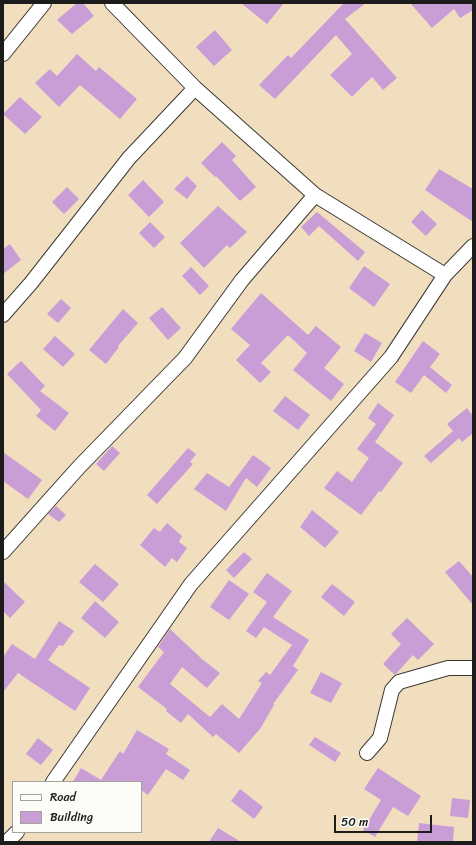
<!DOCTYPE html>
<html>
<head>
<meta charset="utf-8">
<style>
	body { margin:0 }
	#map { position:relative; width:476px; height:845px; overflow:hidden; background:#f1debf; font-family:Sriracha,sans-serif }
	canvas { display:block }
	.frame { position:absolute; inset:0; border:4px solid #1c1c1c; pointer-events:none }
	.legend { position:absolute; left:12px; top:781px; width:130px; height:52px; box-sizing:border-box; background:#fdfcf7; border:1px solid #a3a29f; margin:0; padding:5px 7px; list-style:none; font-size:12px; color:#1c1c1c }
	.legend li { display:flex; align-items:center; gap:8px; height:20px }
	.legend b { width:20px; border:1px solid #a3a29f }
	.scale { position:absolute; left:334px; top:815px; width:98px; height:18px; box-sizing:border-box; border:2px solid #1c1c1c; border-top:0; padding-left:5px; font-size:12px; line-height:14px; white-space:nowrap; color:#1c1c1c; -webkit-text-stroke:3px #fdfcf7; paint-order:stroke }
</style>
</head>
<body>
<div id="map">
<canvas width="476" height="845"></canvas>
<div class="frame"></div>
<ul class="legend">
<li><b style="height:5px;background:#fff"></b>Road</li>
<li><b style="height:11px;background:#c99dd5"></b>Building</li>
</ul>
<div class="scale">50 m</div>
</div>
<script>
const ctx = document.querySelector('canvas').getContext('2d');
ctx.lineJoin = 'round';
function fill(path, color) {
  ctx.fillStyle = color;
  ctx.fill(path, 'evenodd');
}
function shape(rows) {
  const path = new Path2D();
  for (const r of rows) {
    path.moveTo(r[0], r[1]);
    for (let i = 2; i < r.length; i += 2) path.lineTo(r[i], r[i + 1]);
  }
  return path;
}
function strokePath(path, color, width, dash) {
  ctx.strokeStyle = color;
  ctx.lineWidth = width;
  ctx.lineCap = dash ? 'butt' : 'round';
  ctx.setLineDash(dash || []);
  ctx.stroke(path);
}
fill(shape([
	[77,3,83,3,94,16,72,34,57,20],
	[241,3,284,3,267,24],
	[344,3,366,3,345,19,397,78,383,90,372,77,352,97,330,75,352,54,336,35,275,99,259,85,288,55,291,58],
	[410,3,473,3,473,10,460,18,454,9,432,28],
	[215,30,232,50,214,66,196,47],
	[77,54,96,71,99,67,137,99,120,119,80,85,59,107,35,83,50,69,57,76],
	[20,97,42,117,25,134,3,114],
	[222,142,236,156,232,160,256,187,240,201,216,176,215,177,201,163],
	[439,169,473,189,473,222,425,190],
	[187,176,197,186,187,199,174,189],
	[143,180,164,202,149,217,128,195],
	[67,187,79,199,64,214,52,202],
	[218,206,247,232,230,248,227,245,204,268,180,243],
	[422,210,437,224,426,236,411,222],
	[317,212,365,252,358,261,319,226,309,236,301,227],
	[150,222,165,237,154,248,139,233],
	[10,244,21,260,3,274,3,249],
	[364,266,390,284,374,307,349,288],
	[191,267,209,286,200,295,182,276],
	[261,293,308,335,316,326,341,347,324,368,344,384,331,401,293,370,307,353,288,335,261,363,271,372,260,383,236,360,250,345,231,329],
	[61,299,71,308,58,323,47,314],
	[162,307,181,328,168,340,149,318],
	[123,309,138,323,118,346,119,347,106,364,89,350],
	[365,333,382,343,371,362,354,351],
	[55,336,75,354,63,367,43,349],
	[423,341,440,354,430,367,452,385,446,393,424,375,411,393,395,382],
	[21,361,45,386,40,391,69,413,55,431,36,416,41,410,7,374],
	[285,396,310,415,298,430,273,411],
	[378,403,394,415,375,442,403,463,381,492,379,491,361,515,324,488,337,471,352,482,369,458,357,449,376,424,368,418],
	[467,408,473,416,473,433,462,442,459,438,431,463,424,456,453,431,447,424],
	[112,446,120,453,104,471,96,464],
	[188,448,196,454,190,462,193,464,157,504,147,495],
	[3,452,42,480,28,499,3,481],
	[253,455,271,468,257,487,246,478,226,511,194,489,207,473,229,487],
	[56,506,66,515,59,522,48,514],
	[312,510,339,532,325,548,300,527],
	[167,523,182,536,179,542,187,548,177,562,172,558,165,567,140,545,154,528,160,532],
	[244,552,252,559,234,578,226,570],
	[459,561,473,577,473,605,445,572],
	[95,564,119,584,103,602,79,582],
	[267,573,292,591,273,617,309,640,293,666,298,670,273,704,274,705,260,729,239,753,216,734,213,737,188,714,181,723,166,711,167,709,138,687,164,652,158,647,170,629,202,659,220,673,207,688,182,667,170,684,210,717,222,704,239,719,262,683,258,681,266,672,270,675,292,645,264,627,256,638,246,631,267,602,253,592],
	[229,580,249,594,229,620,210,607],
	[3,581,25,602,10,618,3,611],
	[332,584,355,602,344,616,321,597],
	[95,601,119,622,105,638,81,618],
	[407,618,434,644,418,660,413,655,395,675,383,664,401,644,391,634],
	[59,621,74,631,63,646,59,645,48,660,90,688,75,711,18,673,3,692,3,657,12,644,35,659],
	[321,672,342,683,331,703,310,693],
	[137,730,169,749,166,754,190,770,183,780,166,769,148,795,141,790,141,782,73,782,81,768,101,780,120,751,123,754],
	[315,737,341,753,335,762,309,745],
	[38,738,53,750,41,765,26,754],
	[378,768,421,796,408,816,393,807,375,837,363,830,381,800,364,789],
	[240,789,263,807,254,819,231,801],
	[452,798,470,800,468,818,450,816],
	[419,823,454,827,453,842,417,842],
	[218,828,241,842,209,842]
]), '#c99dd5');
const minor = shape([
	[112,3,195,88,315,195,445,275],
	[3,54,44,3],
	[3,315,31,283,129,158,195,88],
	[3,552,79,467,185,358,242,280,315,195],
	[367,753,380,738,392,690,399,682,448,668,473,668],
	[53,782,191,584,391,357,445,275,473,246],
	[7,842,17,832]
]);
strokePath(minor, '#3c3934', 16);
strokePath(minor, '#fff', 14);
</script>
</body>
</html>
